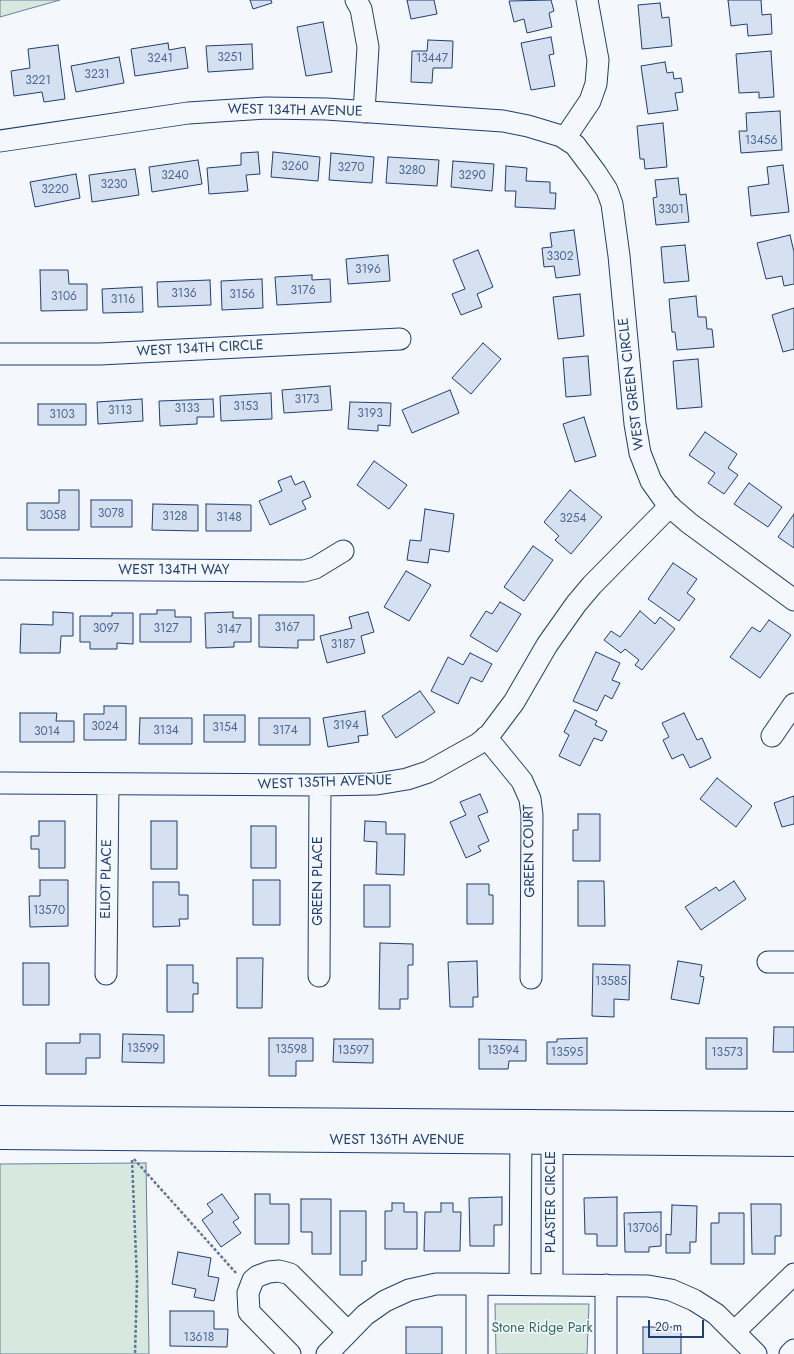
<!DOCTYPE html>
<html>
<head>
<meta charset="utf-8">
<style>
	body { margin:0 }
	#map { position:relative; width:794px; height:1354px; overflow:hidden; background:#f4f7fb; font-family:Jost,sans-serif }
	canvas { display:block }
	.scale { position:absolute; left:648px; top:1320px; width:56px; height:18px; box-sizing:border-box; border:2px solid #1d3f73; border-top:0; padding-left:5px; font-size:12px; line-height:14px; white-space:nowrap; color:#1d3f73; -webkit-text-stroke:3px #f4f7fb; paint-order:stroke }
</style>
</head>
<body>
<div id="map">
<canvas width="794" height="1354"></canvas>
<div class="scale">20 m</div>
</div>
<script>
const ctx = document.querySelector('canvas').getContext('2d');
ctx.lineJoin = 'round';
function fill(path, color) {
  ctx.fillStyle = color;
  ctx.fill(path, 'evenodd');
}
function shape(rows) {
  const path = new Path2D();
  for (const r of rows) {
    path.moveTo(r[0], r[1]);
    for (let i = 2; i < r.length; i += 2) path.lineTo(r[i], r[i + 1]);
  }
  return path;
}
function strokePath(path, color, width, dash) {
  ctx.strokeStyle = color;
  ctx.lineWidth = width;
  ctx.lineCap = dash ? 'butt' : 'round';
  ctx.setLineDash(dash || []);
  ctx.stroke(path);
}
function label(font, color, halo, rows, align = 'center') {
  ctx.font = font + ' Jost,sans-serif';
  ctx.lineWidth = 3;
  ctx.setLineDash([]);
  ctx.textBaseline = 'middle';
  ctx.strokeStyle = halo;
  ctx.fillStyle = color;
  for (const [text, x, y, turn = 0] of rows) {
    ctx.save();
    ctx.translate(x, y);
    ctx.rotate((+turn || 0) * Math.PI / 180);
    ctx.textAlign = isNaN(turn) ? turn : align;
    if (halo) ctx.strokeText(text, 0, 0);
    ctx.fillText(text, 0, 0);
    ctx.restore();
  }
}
const green = shape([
	[0,0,60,0,0,17,0,0],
	[146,1163,149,1354,0,1354,0,1164,146,1163],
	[495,1304,589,1304,587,1354,496,1354,495,1304]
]);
fill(green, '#d7e8df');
strokePath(green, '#687fa3', 1);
const building = shape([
	[250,0,271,0,272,3,253,9,250,0],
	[407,0,434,0,437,14,411,19,407,0],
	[551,0,554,11,549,13,552,27,527,33,524,19,514,22,509,1,551,0],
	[728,0,761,0,762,15,771,14,772,34,748,36,747,24,731,26,728,0],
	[660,3,662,18,669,17,672,46,642,49,638,5,660,3],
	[323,22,332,72,306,76,297,27,323,22],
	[551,37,554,54,549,55,555,86,531,90,521,43,551,37],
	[428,40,453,41,452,68,433,68,432,83,411,82,412,51,427,51,428,40],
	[168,43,169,50,185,47,188,68,135,76,131,49,168,43],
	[252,44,253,69,208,72,206,46,252,44],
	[58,45,65,99,44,102,42,92,14,96,11,71,30,68,28,49,58,45],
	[771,51,774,97,759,98,759,92,739,93,736,54,771,51],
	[119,57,124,83,76,92,71,66,119,57],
	[665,62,667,73,673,72,674,79,681,78,683,92,675,93,678,110,648,114,641,66,665,62],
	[780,111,782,150,741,153,739,131,747,131,746,113,780,111],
	[663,123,667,167,645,169,644,159,640,159,637,126,663,123],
	[258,152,260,174,246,175,248,191,209,194,207,168,241,165,241,153,258,152],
	[273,152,320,157,318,181,271,177,273,152],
	[331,153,374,157,372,183,329,180,331,153],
	[388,157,439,160,437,186,386,183,388,157],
	[198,160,202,184,152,192,149,167,198,160],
	[453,161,494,164,492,191,451,187,453,161],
	[783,165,789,212,751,216,748,187,769,184,767,167,783,165],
	[506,166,527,168,526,181,550,182,550,193,556,193,555,209,515,207,516,191,505,191,506,166],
	[135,169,139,195,92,202,89,175,135,169],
	[76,174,80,198,35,207,30,182,76,174],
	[678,178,680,195,686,194,689,222,656,225,653,198,657,197,655,180,678,178],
	[574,230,580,275,556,278,554,266,544,267,542,248,552,247,550,233,574,230],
	[790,235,794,252,794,284,784,286,782,276,766,279,757,243,790,235],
	[685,245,689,281,664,283,661,247,685,245],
	[478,250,493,287,477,294,482,307,461,315,452,294,465,289,453,260,478,250],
	[388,255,390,281,348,284,346,259,388,255],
	[40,270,68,270,69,284,87,284,87,310,41,311,40,270],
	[312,275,312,280,330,279,331,302,277,305,275,277,312,275],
	[262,279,263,308,222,310,221,281,262,279],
	[210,280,211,305,158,307,157,282,210,280],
	[142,287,143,312,103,313,102,289,142,287],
	[580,294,584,336,558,339,553,297,580,294],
	[696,296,698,317,706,317,707,329,712,329,714,347,677,350,675,332,672,332,669,299,696,296],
	[794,308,794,349,783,352,772,315,794,308],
	[483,343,501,359,471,394,452,378,483,343],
	[588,356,591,395,566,397,563,358,588,356],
	[698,359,702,407,677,409,673,361,698,359],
	[330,386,332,410,284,413,282,390,330,386],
	[450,390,459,413,412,433,402,410,450,390],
	[271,393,272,419,221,421,220,396,271,393],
	[142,399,143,421,98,424,97,402,142,399],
	[213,399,214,417,197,417,197,424,160,426,159,401,213,399],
	[350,402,391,403,390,426,378,425,378,431,348,429,350,402],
	[38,404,86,404,86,425,38,425,38,404],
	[584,417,596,456,575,462,563,424,584,417],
	[705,432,737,454,728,468,738,475,724,494,708,483,715,473,689,455,705,432],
	[374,461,407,485,389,509,357,485,374,461],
	[291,476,295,485,304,481,311,497,302,501,306,509,270,525,259,501,282,491,278,481,291,476],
	[749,483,782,507,768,527,734,504,749,483],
	[59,490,79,490,79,530,27,530,27,503,59,503,59,490],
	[570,490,602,517,571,554,555,540,559,536,544,522,570,490],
	[91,500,132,500,132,527,91,527,91,500],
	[153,504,198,505,198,531,152,530,153,504],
	[206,504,251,505,251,531,206,531,206,504],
	[425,509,454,514,449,552,430,549,428,563,407,560,410,540,421,541,425,509],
	[794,514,794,548,778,537,794,514],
	[533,546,553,560,524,601,504,587,533,546],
	[673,563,697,579,687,593,695,599,679,621,648,599,673,563],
	[406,571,431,585,409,621,384,607,406,571],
	[500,602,521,614,497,652,470,636,486,611,492,614,500,602],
	[157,610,175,610,175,617,191,617,191,642,140,642,140,614,157,614,157,610],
	[640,611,655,624,660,617,675,629,642,670,635,665,639,660,625,649,621,653,604,640,611,631,620,637,640,611],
	[53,612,73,613,73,636,61,636,60,653,20,653,21,624,53,625,53,612],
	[233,612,233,618,251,618,251,642,234,642,234,647,206,648,205,613,233,612],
	[368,612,374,632,361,636,365,653,327,663,320,636,352,628,349,617,368,612],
	[112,613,133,613,133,644,117,643,117,649,90,649,90,642,80,642,80,616,112,616,112,613],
	[259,615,314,615,314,640,298,640,298,648,259,647,259,615],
	[769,620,791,635,760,678,730,657,752,627,760,632,769,620],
	[596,652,620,663,612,680,620,683,612,699,605,695,597,711,573,701,596,652],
	[470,653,492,664,482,682,471,677,458,704,431,691,448,657,463,665,470,653],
	[420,691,435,712,396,738,382,716,420,691],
	[104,706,126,706,126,740,84,740,84,714,104,714,104,706],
	[575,710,597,721,595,725,607,731,602,741,594,738,580,766,559,756,569,735,564,732,575,710],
	[365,711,368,735,358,736,359,742,328,747,323,718,365,711],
	[20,713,57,713,56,721,74,721,74,742,20,742,20,713],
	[684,713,697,740,702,738,711,758,690,768,683,754,672,759,663,740,669,737,662,723,684,713],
	[204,715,245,715,245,742,204,742,204,715],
	[140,718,192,718,192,744,139,744,140,718],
	[259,718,310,718,310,745,259,745,259,718],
	[717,778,752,806,736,827,700,799,717,778],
	[480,794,488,812,478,816,489,841,478,846,481,851,466,858,450,822,466,815,460,802,480,794],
	[794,796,794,824,782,827,774,803,794,796],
	[578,814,600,814,600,861,573,861,573,830,578,830,578,814],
	[39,821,65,821,65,868,39,868,39,849,31,849,31,836,39,836,39,821],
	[151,821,177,821,177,869,151,869,151,821],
	[365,821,386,822,386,834,405,834,404,875,376,874,377,842,364,841,365,821],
	[251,826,276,826,276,868,251,868,251,826],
	[40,880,68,880,68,926,30,927,29,896,40,896,40,880],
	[253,880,280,880,280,925,253,925,253,880],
	[578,881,604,881,605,926,578,926,578,881],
	[734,881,746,899,701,930,685,907,716,887,719,891,734,881],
	[153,882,179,882,179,895,188,895,188,919,179,919,180,926,153,927,153,882],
	[467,884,489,884,489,895,493,895,493,924,467,924,467,884],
	[364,885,390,885,390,927,364,927,364,885],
	[380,943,413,944,413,965,408,965,408,999,400,999,400,1009,379,1009,380,943],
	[237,958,263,958,262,1008,237,1008,237,958],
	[477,961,478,997,473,997,473,1007,450,1007,448,962,477,961],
	[678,961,702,965,700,976,704,977,699,1004,671,999,678,961],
	[23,963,49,963,49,1005,23,1005,23,963],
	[593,964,630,965,629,1000,614,999,614,1017,592,1016,593,964],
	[167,965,193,965,193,983,198,983,198,994,193,994,193,1012,167,1012,167,965],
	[774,1027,794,1027,794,1052,773,1052,774,1027],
	[80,1034,100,1034,100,1058,86,1058,86,1074,46,1074,46,1043,80,1043,80,1034],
	[123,1034,164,1035,164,1063,122,1062,123,1034],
	[269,1038,313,1038,313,1061,296,1061,296,1076,269,1076,269,1038],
	[587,1038,587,1064,547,1064,547,1042,557,1042,557,1039,587,1038],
	[706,1038,747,1038,747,1069,706,1069,706,1038],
	[334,1039,373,1039,373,1063,333,1062,334,1039],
	[479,1039,526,1040,526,1061,509,1061,508,1069,479,1069,479,1039],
	[222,1194,239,1218,233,1222,241,1233,221,1247,202,1220,213,1212,207,1204,222,1194],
	[255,1194,270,1194,270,1204,289,1204,289,1244,255,1244,255,1194],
	[502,1197,502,1225,494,1225,494,1246,470,1246,469,1198,502,1197],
	[617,1197,617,1246,597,1246,597,1234,585,1234,584,1198,617,1197],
	[301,1199,331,1199,331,1254,312,1254,312,1232,301,1232,301,1199],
	[392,1203,404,1203,404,1212,417,1212,417,1249,385,1249,385,1211,392,1211,392,1203],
	[441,1203,453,1203,453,1212,461,1212,460,1251,424,1251,425,1212,441,1212,441,1203],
	[751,1204,781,1204,781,1236,775,1236,775,1254,752,1254,751,1204],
	[672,1205,697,1206,696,1242,690,1242,690,1253,666,1253,666,1234,671,1235,672,1205],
	[340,1211,366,1211,366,1261,362,1261,362,1275,340,1275,340,1211],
	[661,1212,661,1246,649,1247,649,1252,625,1252,624,1213,661,1212],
	[719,1213,744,1213,744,1264,711,1264,711,1223,719,1223,719,1213],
	[178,1252,211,1258,208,1276,219,1278,214,1301,194,1297,196,1289,172,1284,178,1252],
	[170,1311,214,1311,214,1329,228,1329,227,1347,170,1346,170,1311],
	[406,1327,442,1327,442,1354,406,1354,406,1327],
	[643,1327,681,1327,681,1354,643,1354,643,1327]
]);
fill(building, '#d5e0f0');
strokePath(building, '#1d3f73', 1);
const minor = shape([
	[356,0,361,9,368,47,364,112],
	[565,138,590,101,596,84,598,60,587,0],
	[0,141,188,113,266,108,326,109,503,121,528,126,561,136,575,145,596,173,607,190,612,204,619,256,635,424,640,453,651,481,668,505,689,523,794,600],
	[0,354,100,354,400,339],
	[0,569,304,571,315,568,343,551],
	[772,736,794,704],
	[486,737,522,781,530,799,532,815,531,978],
	[0,783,320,785,377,784,407,779,428,772,478,744,490,734,514,702,547,645,576,604,592,585,670,506],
	[768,962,794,962],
	[106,974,108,784],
	[319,976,320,785],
	[477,1284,477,1354],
	[520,1284,521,1125],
	[552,1284,552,1125],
	[734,1332,794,1274],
	[290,1354,249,1312,248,1293,253,1280,258,1276,269,1272,279,1271,290,1274,348,1332],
	[327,1354,365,1315,385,1301,409,1290,436,1284,477,1284,648,1286,671,1290,694,1300,716,1314,756,1354],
	[606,1354,606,1285],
	[790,1354,794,1350]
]);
const major = shape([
	[0,1117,794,1123],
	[0,1138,794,1145]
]);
strokePath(minor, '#1d3f73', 23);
strokePath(major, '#1d3f73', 24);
strokePath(shape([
	[134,1159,236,1273],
	[132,1160,137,1280,135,1354]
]), '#5e769c', 2.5, [3, 2]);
strokePath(minor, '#f4f7fb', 21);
strokePath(major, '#f4f7fb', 22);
label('12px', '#4b6792', null, [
	["3251",230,58],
	["3241",160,59],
	["13447",432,59],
	["3231",97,75],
	["3221",38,81],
	["13456",761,141],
	["3260",295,167],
	["3270",351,168],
	["3280",412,171],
	["3240",175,176],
	["3290",472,176],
	["3230",114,185],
	["3220",55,190],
	["3301",671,210],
	["3302",560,257],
	["3196",368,270],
	["3176",303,291],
	["3136",184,294],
	["3156",242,295],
	["3106",64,297],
	["3116",123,300],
	["3173",307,400],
	["3153",246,407],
	["3133",187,409],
	["3113",120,411],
	["3193",370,414],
	["3103",62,415],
	["3078",111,514],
	["3058",53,516],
	["3128",175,517],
	["3148",229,518],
	["3254",573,519],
	["3167",287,628],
	["3097",106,629],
	["3127",166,629],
	["3147",229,630],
	["3187",343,645],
	["3194",346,726],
	["3024",105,727],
	["3154",225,728],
	["3134",166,731],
	["3174",285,731],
	["3014",47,732],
	["13570",49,911],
	["13585",611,982],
	["13599",143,1049],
	["13598",291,1050],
	["13597",353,1051],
	["13594",503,1051],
	["13595",567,1053],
	["13573",727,1053],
	["13706",643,1229],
	["13618",199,1338]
]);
label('14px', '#1d3f73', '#f4f7fb', [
	["WEST 134TH AVENUE",295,111,1],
	["WEST 134TH CIRCLE",200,349,-3],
	["WEST GREEN CIRCLE",632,384,-97],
	["WEST 134TH WAY",174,571],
	["WEST 135TH AVENUE",325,783,-2],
	["GREEN COURT",530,851,-91],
	["ELIOT PLACE",107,879,-89],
	["GREEN PLACE",319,881,-90],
	["WEST 136TH AVENUE",397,1141],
	["PLASTER CIRCLE",552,1202,-90]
]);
label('14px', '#2c6c60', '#f4f7fb', [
	["Stone Ridge Park",542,1329]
]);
</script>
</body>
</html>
